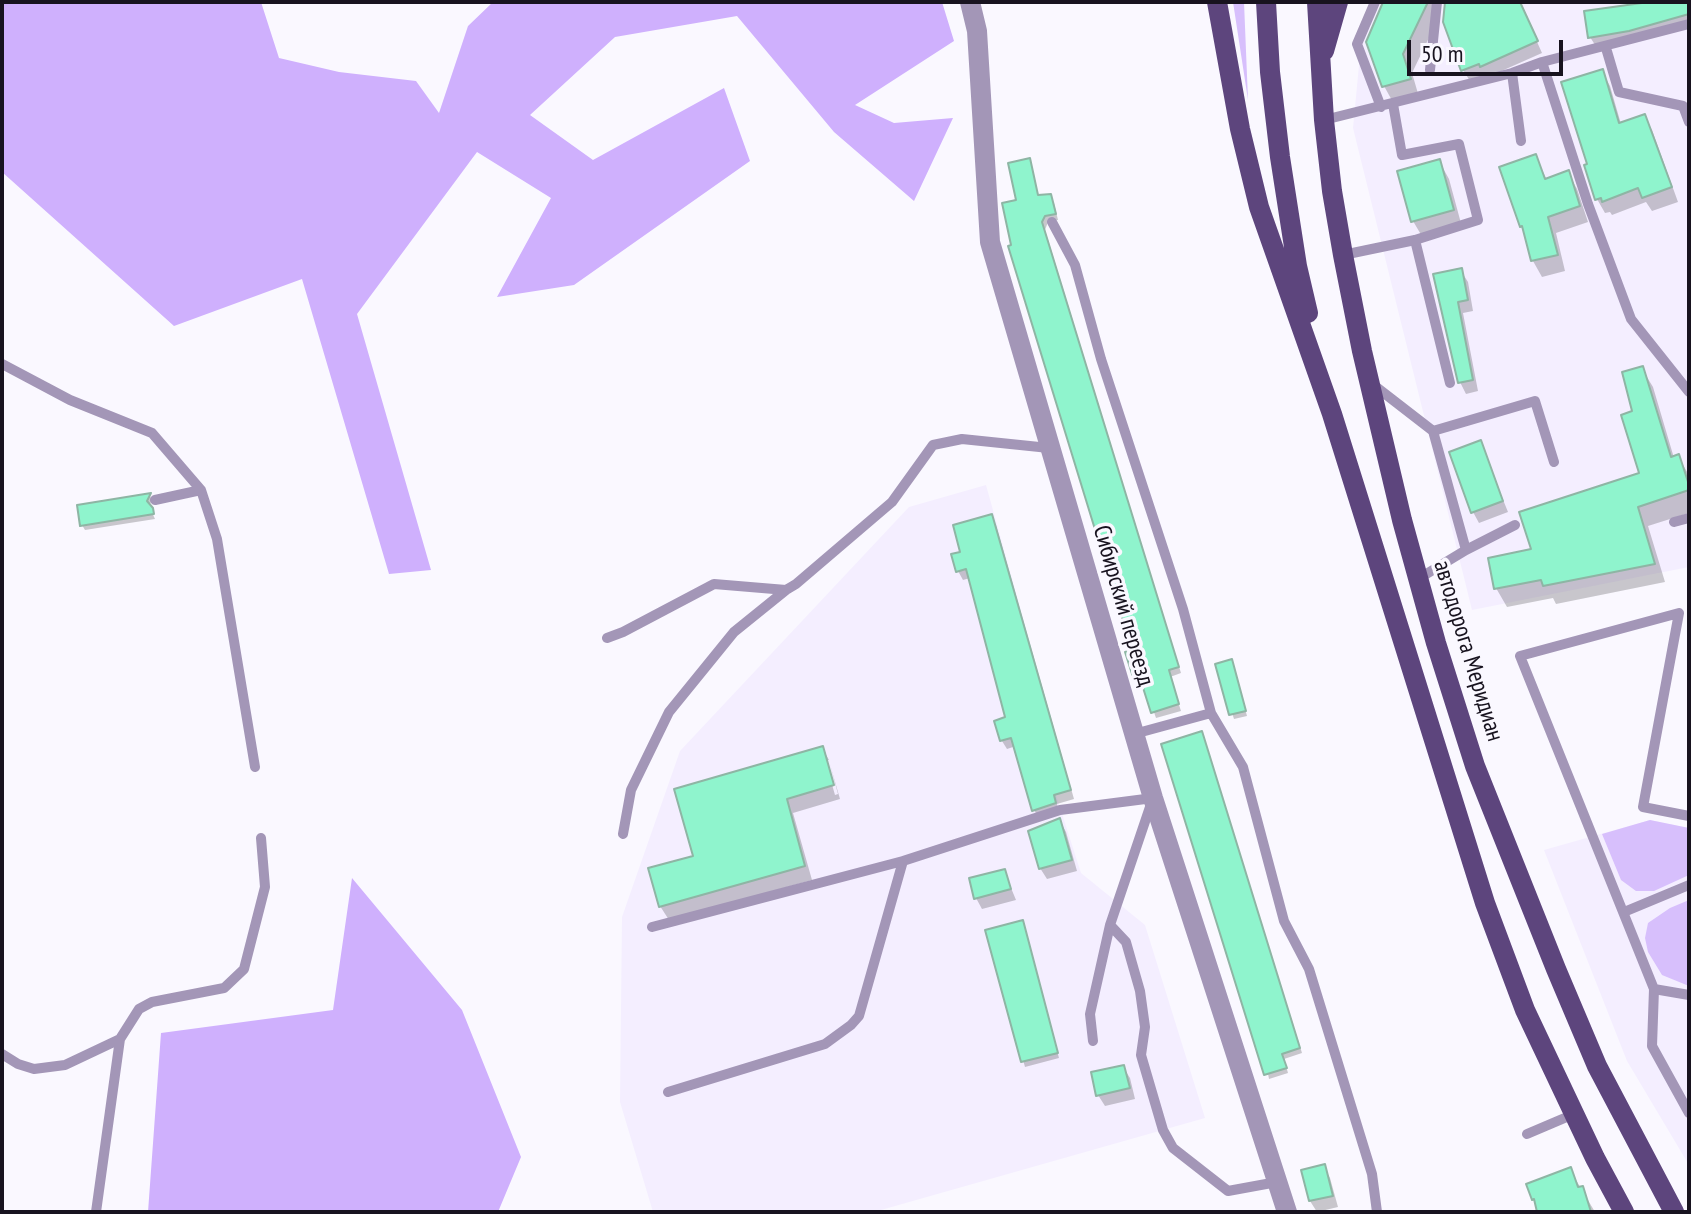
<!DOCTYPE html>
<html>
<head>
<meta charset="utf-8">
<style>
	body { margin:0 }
	#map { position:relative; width:1691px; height:1214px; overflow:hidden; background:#faf8ff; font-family:"PT Sans Narrow",sans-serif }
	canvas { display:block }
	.frame { position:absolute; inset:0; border:4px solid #18131f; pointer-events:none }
	.scale { position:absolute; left:1407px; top:40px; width:156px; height:36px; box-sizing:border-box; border:4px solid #18131f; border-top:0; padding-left:10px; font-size:24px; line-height:28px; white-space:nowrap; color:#18131f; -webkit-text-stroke:6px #faf8ff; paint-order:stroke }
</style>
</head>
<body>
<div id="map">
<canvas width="1691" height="1214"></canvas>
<div class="frame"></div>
<div class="scale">50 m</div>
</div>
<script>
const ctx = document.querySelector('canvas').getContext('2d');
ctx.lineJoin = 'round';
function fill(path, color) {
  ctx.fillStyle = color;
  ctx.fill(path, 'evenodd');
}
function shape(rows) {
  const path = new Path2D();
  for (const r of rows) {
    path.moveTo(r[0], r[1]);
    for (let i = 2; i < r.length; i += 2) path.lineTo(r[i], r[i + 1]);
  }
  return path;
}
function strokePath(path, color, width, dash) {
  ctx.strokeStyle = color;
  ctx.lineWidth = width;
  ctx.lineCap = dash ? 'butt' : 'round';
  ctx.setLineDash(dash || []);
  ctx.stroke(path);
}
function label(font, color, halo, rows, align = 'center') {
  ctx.font = font + ' "PT Sans Narrow",sans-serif';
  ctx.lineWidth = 7;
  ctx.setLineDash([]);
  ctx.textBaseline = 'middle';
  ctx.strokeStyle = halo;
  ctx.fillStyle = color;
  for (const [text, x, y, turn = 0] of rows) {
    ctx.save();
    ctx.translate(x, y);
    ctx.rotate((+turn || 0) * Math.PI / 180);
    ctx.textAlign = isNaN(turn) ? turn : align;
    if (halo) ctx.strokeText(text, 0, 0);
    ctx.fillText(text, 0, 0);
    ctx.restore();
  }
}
fill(shape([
	[1381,2,1689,2,1689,567,1472,610,1353,128,1362,34],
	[986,485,1071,790,1056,795,1081,873,1145,925,1205,1118,874,1212,653,1212,620,1102,622,917,680,751,909,507],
	[1650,820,1689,828,1689,1165,1627,1061,1544,850]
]), '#f4eeff');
fill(shape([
	[1233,2,1244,2,1248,100],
	[1650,820,1689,828,1689,875,1654,891,1636,891,1621,880,1602,834],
	[1689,900,1689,986,1662,975,1648,952,1645,938,1648,923,1670,908]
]), '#d7bffc');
fill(shape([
	[2,2,261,2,279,58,339,72,416,81,439,113,468,26,493,2,942,2,954,41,855,105,894,123,953,118,914,201,834,132,737,16,615,37,530,115,593,160,724,88,750,161,574,285,497,297,551,198,477,152,357,314,431,570,389,574,302,279,174,326,2,172],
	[352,878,462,1010,521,1157,498,1212,148,1212,161,1033,333,1010]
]), '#cfb0fd');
fill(shape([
	[1386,2,1432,2,1440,15,1412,73,1419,97,1394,104,1384,86,1369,42],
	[1472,2,1514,2,1525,15,1542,53,1488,77,1470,81,1463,70],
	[1657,2,1689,2,1689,28,1597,48,1590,37],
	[1602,72,1610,86,1621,124,1644,116,1652,130,1678,202,1652,211,1646,202,1612,215,1610,212,1605,213,1597,199,1586,166,1590,165],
	[1535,156,1547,180,1568,173,1577,189,1588,222,1556,233,1565,271,1542,277,1533,261,1526,234,1501,169],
	[1029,161,1039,197,1050,196,1054,203,1058,220,1048,222,1045,230,1181,673,1170,677,1181,711,1156,718,1143,681,1138,682,1135,676,1134,652,1013,246,1019,201],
	[1439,161,1449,179,1462,227,1423,238,1413,221],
	[1461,271,1468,282,1473,311,1463,313,1478,391,1466,394,1460,382,1436,276],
	[1642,369,1653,387,1674,458,1678,457,1689,475,1689,513,1648,526,1665,582,1556,604,1553,598,1507,607,1496,588,1534,551,1642,474,1634,412],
	[1480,443,1508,512,1479,523,1473,512],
	[150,496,152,500,149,506,155,519,85,530,82,525],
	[991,516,996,525,1074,799,1057,804,1059,812,1039,818,1034,810,1016,746,1007,749,1002,741,997,722,1008,718,970,578,963,580,958,571,963,553],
	[1217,665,1233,666,1247,716,1234,719],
	[1204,738,1302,1053,1284,1059,1288,1073,1269,1079],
	[822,748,829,760,825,760,835,795,838,794,829,761,840,799,793,813,812,880,669,920,660,906,695,857],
	[1060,821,1066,832,1077,871,1047,879,1040,868],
	[1004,871,1016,900,982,909,976,898],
	[1024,927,1059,1058,1025,1067,988,932],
	[1123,1067,1130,1078,1135,1099,1105,1106,1098,1095],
	[1324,1167,1330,1178,1338,1207,1317,1212,1310,1201,1303,1172],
	[1570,1170,1595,1212,1539,1212,1534,1199]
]), '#0003');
const building = shape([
	[1383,2,1428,2,1403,54,1411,79,1382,87,1366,42,1383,2],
	[1445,2,1520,2,1538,41,1480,67,1479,64,1461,71,1443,22,1445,2],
	[1649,2,1689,2,1689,14,1629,31,1588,38,1584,11,1649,2],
	[1603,69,1619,123,1645,114,1672,187,1642,198,1638,188,1602,202,1601,198,1595,200,1584,165,1587,164,1561,82,1603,69],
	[1536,154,1545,179,1569,170,1580,206,1548,217,1558,255,1531,261,1522,226,1520,227,1499,167,1536,154],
	[1030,158,1038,195,1051,194,1056,214,1045,216,1042,222,1179,667,1169,670,1179,704,1151,713,1139,675,1133,677,1125,652,1132,650,1008,246,1011,245,1002,203,1016,200,1008,163,1030,158],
	[1440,159,1454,210,1411,222,1397,171,1440,159],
	[1462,268,1468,300,1458,302,1473,380,1458,383,1433,274,1462,268],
	[1643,366,1671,457,1679,454,1689,485,1689,490,1638,507,1655,564,1543,586,1541,580,1494,589,1488,558,1531,549,1519,512,1639,473,1621,415,1632,411,1622,372,1643,366],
	[1481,440,1503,501,1471,513,1449,452,1481,440],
	[151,493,147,501,153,508,154,514,80,526,77,505,151,493],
	[992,514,1071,790,1054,795,1056,803,1032,811,1011,738,1000,741,994,721,1005,717,966,569,956,572,951,554,960,552,953,525,992,514],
	[1232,659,1246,711,1229,715,1215,664,1232,659],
	[1202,731,1300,1048,1282,1054,1287,1068,1264,1075,1161,744,1202,731],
	[823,746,834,785,787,799,805,866,659,907,648,868,693,856,674,789,823,746],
	[1060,818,1072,860,1039,869,1028,831,1060,818],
	[1005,869,1011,889,974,899,969,878,1005,869],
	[1023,920,1058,1053,1021,1062,985,930,1023,920],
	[1124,1065,1130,1088,1096,1096,1091,1072,1124,1065],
	[1325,1164,1333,1196,1309,1201,1301,1170,1325,1164],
	[1571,1167,1578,1187,1583,1186,1591,1212,1537,1212,1534,1199,1532,1200,1526,1184,1571,1167]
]);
fill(building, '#8ff4cd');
strokePath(building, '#8eb5a4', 2);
strokePath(shape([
	[1375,2,1357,44,1381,107],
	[1606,48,1619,92,1683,106,1689,122],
	[1542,62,1588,204,1631,319,1689,392],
	[1430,70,1437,2],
	[1512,73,1521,141],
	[1324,120,1512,73,1542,62,1689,24],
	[1052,222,1075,265,1101,359,1183,609,1211,713,1243,767,1284,921,1309,969,1372,1174,1377,1212],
	[1415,240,1450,383],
	[1343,255,1415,240,1478,220,1459,144,1402,155,1393,104],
	[2,364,70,400,152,433,201,490,217,539,255,767],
	[1371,383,1433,431,1466,550,1418,579],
	[1433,431,1535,401,1554,462],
	[155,500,201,490],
	[1674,522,1689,518],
	[1466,550,1515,525],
	[607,638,623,632,714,584,786,590,796,584,892,502,933,445,962,439,1049,448],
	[1134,734,1211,713],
	[1689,816,1643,807,1679,613,1520,656,1654,989,1652,1046,1689,1113],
	[623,834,631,790,669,712,734,632,786,590],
	[1624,912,1689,885],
	[1110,925,1126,942,1140,991,1145,1027,1141,1055,1163,1130,1173,1148,1228,1191,1277,1182],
	[652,927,903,861],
	[1654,989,1689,995],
	[2,1054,18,1064,34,1069,65,1065,120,1039],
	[668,1092,825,1044,851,1025,859,1016,903,861,1060,810,1153,798,1110,925,1090,1014,1093,1041],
	[1527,1134,1574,1114],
	[96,1212,120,1039,139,1009,152,1002,224,988,244,969,265,887,261,838]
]), '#a396b7', 10);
strokePath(shape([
	[970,2,977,31,990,242,1153,798,1287,1212]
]), '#a396b7', 20);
strokePath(shape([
	[1217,2,1240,129,1259,207,1332,414,1485,903,1525,1010,1595,1158,1624,1212],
	[1266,2,1270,72,1280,157,1297,266,1308,313],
	[1317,2,1324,120,1332,191,1343,255,1362,351,1402,520,1436,643,1475,766,1556,969,1597,1066,1674,1212],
	[1324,51,1338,2]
]), '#5d457d', 20);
label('24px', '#18131f', '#faf8ff', [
	["Сибирский переезд",1123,606,74],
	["автодорога Меридиан",1468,651,73]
]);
</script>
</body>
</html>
